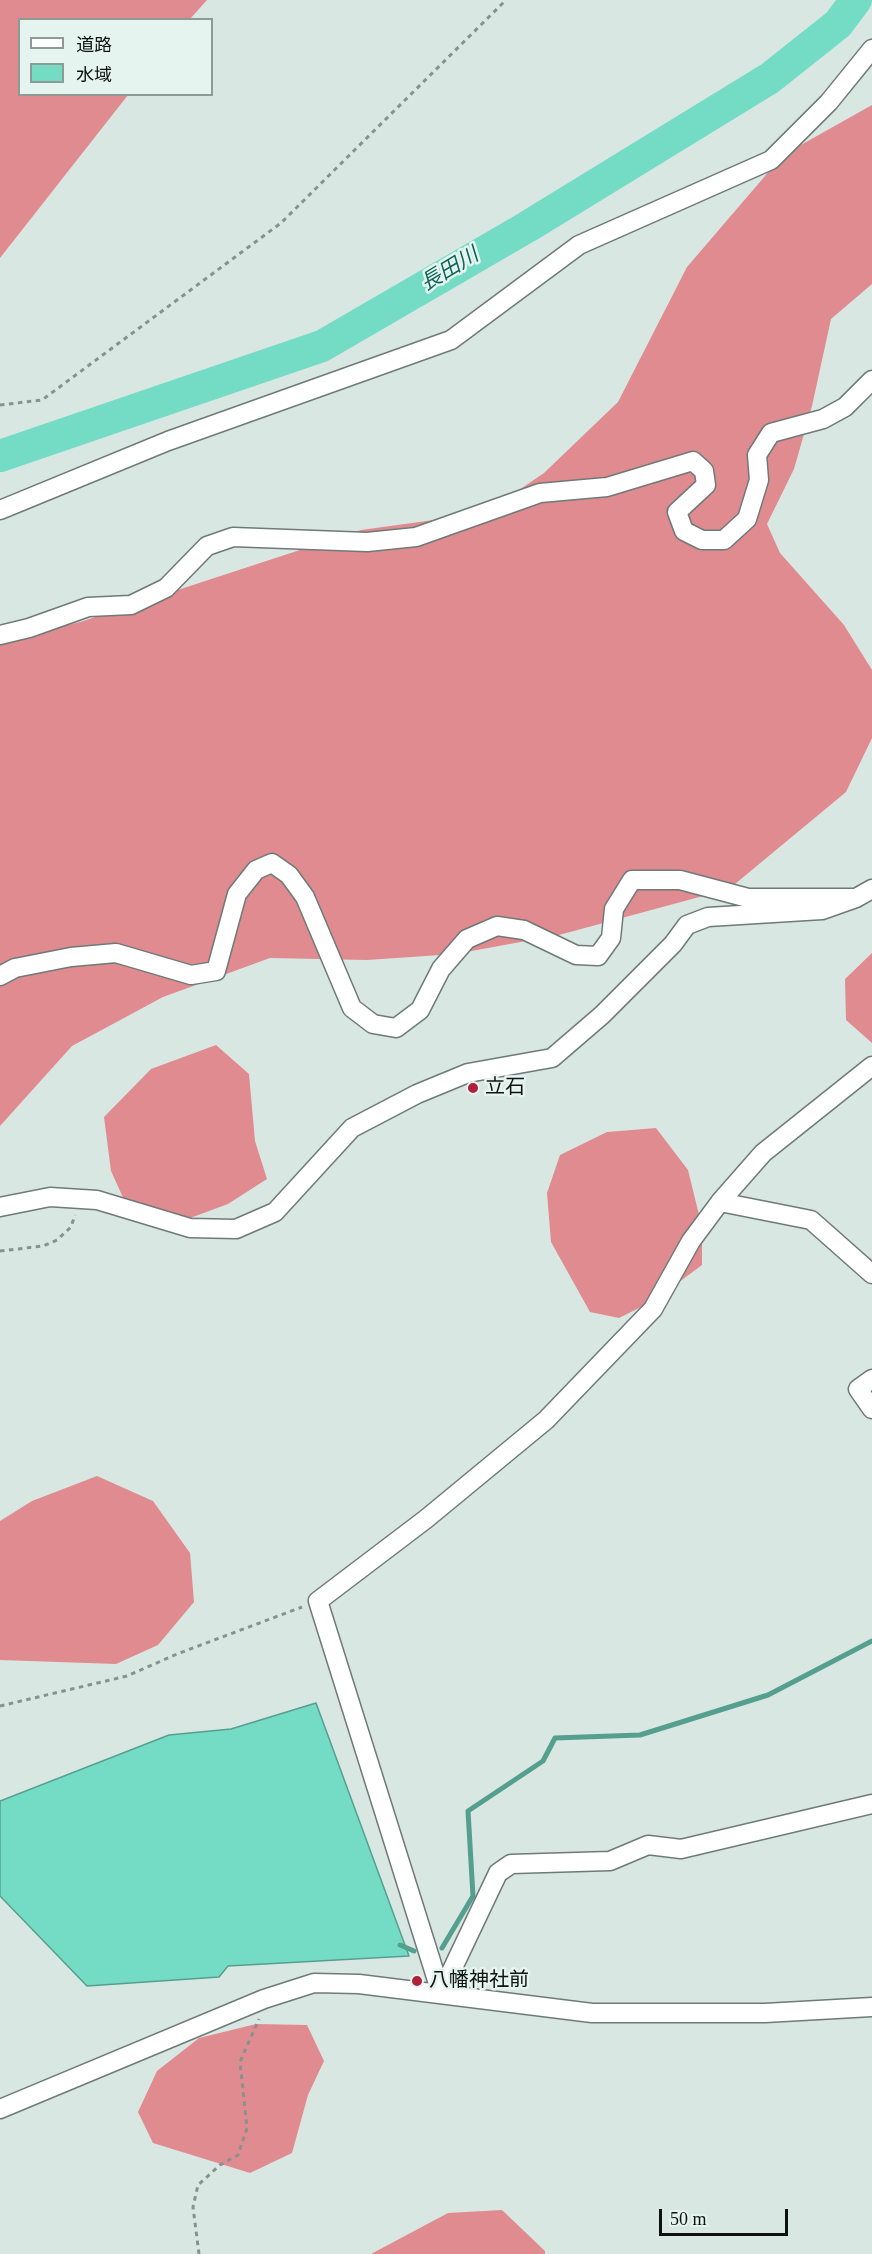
<!DOCTYPE html>
<html>
<head>
<meta charset="utf-8">
<style>
	body { margin:0 }
	#map { position:relative; width:872px; height:2254px; overflow:hidden; background:#d9e7e3; font-family:"Times New Roman","Noto Sans JP",serif }
	canvas { display:block }
	.legend { position:absolute; left:18px; top:18px; width:195px; height:78px; box-sizing:border-box; background:#e6f4f0; border:2px solid #8f9a96; margin:0; padding:8px 10px; list-style:none; font-size:18px; color:#0d1210 }
	.legend li { display:flex; align-items:center; gap:12px; height:30px }
	.legend b { width:30px; border:2px solid #8f9a96 }
	.scale { position:absolute; left:659px; top:2209px; width:129px; height:27px; box-sizing:border-box; border:3px solid #0d1210; border-top:0; padding-left:8px; font-size:18px; line-height:21px; white-space:nowrap; color:#0d1210; -webkit-text-stroke:4px #e6f4f0; paint-order:stroke }
</style>
</head>
<body>
<div id="map">
<canvas width="872" height="2254"></canvas>
<ul class="legend">
<li><b style="height:8px;background:#fff"></b>道路</li>
<li><b style="height:16px;background:#74dcc5"></b>水域</li>
</ul>
<div class="scale">50 m</div>
</div>
<script>
const ctx = document.querySelector('canvas').getContext('2d');
ctx.lineJoin = 'round';
function fill(path, color) {
  ctx.fillStyle = color;
  ctx.fill(path, 'evenodd');
}
function shape(rows) {
  const path = new Path2D();
  for (const r of rows) {
    path.moveTo(r[0], r[1]);
    for (let i = 2; i < r.length; i += 2) path.lineTo(r[i], r[i + 1]);
  }
  return path;
}
function strokePath(path, color, width, dash) {
  ctx.strokeStyle = color;
  ctx.lineWidth = width;
  ctx.lineCap = dash ? 'butt' : 'round';
  ctx.setLineDash(dash || []);
  ctx.stroke(path);
}
function label(font, color, halo, rows, align = 'center') {
  ctx.font = font + ' "Times New Roman","Noto Sans JP",serif';
  ctx.lineWidth = 5;
  ctx.setLineDash([]);
  ctx.textBaseline = 'middle';
  ctx.strokeStyle = halo;
  ctx.fillStyle = color;
  for (const [text, x, y, turn = 0] of rows) {
    ctx.save();
    ctx.translate(x, y);
    ctx.rotate((+turn || 0) * Math.PI / 180);
    ctx.textAlign = isNaN(turn) ? turn : align;
    if (halo) ctx.strokeText(text, 0, 0);
    ctx.fillText(text, 0, 0);
    ctx.restore();
  }
}
fill(shape([
	[0,0,207,0,190,19,20,20,20,94,128,95,0,258],
	[872,105,872,284,831,319,812,406,794,469,767,524,780,553,844,625,872,670,872,738,846,792,729,889,559,935,455,954,367,960,270,958,163,997,72,1046,0,1126,0,641,80,622,361,530,485,513,544,473,618,402,687,267,783,155],
	[872,953,872,1043,846,1020,845,979],
	[216,1045,249,1074,255,1141,267,1179,228,1204,174,1224,130,1213,111,1171,104,1117,151,1069],
	[656,1128,688,1170,702,1227,702,1265,655,1300,619,1318,590,1312,551,1242,547,1193,560,1155,607,1132],
	[97,1476,153,1501,190,1553,194,1602,158,1645,116,1664,0,1660,0,1521,32,1501],
	[256,2024,307,2025,324,2061,308,2095,292,2153,250,2173,153,2143,138,2112,157,2071,199,2038],
	[502,2210,545,2251,545,2254,371,2254,448,2213]
]), '#e08b8f');
const water = shape([
	[316,1703,409,1956,228,1966,219,1977,87,1986,0,1896,0,1801,169,1735,231,1729,316,1703]
]);
fill(water, '#74dcc5');
strokePath(water, '#559f8f', 1.5);
strokePath(shape([
	[400,1945,414,1951],
	[442,1948,473,1896,468,1811,543,1761,555,1738,640,1735,768,1695,872,1641]
]), '#559f8f', 5);
strokePath(shape([
	[0,456,322,346,527,227,770,78,838,24,856,0]
]), '#74dcc5', 32);
const street = shape([
	[0,510,168,441,451,340,579,245,771,160,829,102,872,49],
	[0,635,29,628,88,607,131,605,166,588,207,546,233,537,367,542,416,537,540,493,607,487,693,461,704,471,706,485,677,512,684,531,702,540,724,540,747,519,759,480,757,455,771,433,823,419,845,407,872,380],
	[0,976,15,968,71,957,116,953,191,975,216,971,237,894,256,870,272,863,289,875,305,897,352,1008,373,1024,396,1028,420,1010,441,969,467,939,497,926,524,930,576,955,598,956,611,938,614,909,632,880,680,880,748,898,856,898],
	[720,1202,811,1220,872,1274],
	[0,1207,50,1197,97,1200,190,1228,236,1229,275,1212,352,1128,417,1094,468,1073,552,1058,602,1015,673,944,687,925,708,917,822,910,856,898,872,889],
	[872,1379,858,1389,872,1409],
	[441,1993,318,1601,426,1519,546,1420,653,1309,691,1241,720,1202,763,1153,872,1066],
	[441,1993,498,1873,511,1864,610,1861,648,1845,681,1849,872,1804],
	[0,2109,264,1999,314,1983,359,1984,592,2013,765,2013,872,2007]
]);
strokePath(street, '#6e7a77', 21);
strokePath(shape([
	[0,405,42,400,281,223,506,0],
	[0,1251,43,1246,57,1240,71,1227,75,1215],
	[0,1706,127,1676,177,1654,302,1607],
	[199,2254,193,2207,198,2185,220,2165,238,2155,247,2128,240,2062,259,2019]
]), '#87918e', 3, [4.5, 4.5]);
strokePath(street, '#fff', 18);
for (const [x, y, r, color] of [
	[473,1088,6,"#b21f3b"],
	[417,1981,6,"#b21f3b"]
]) {
  const dot = new Path2D();
  dot.arc(x, y, r, 0, 2 * Math.PI);
  ctx.fillStyle = color;
  ctx.fill(dot);
  strokePath(dot, '#e6f4f0', 2);
}
label('20px', '#0d1210', '#e6f4f0', [
	["立石",485,1088],
	["八幡神社前",429,1981]
], 'left');
label('italic 21px', '#0c6455', '#e6f4f0', [
	["長田川",450,270,-31]
]);
</script>
</body>
</html>
